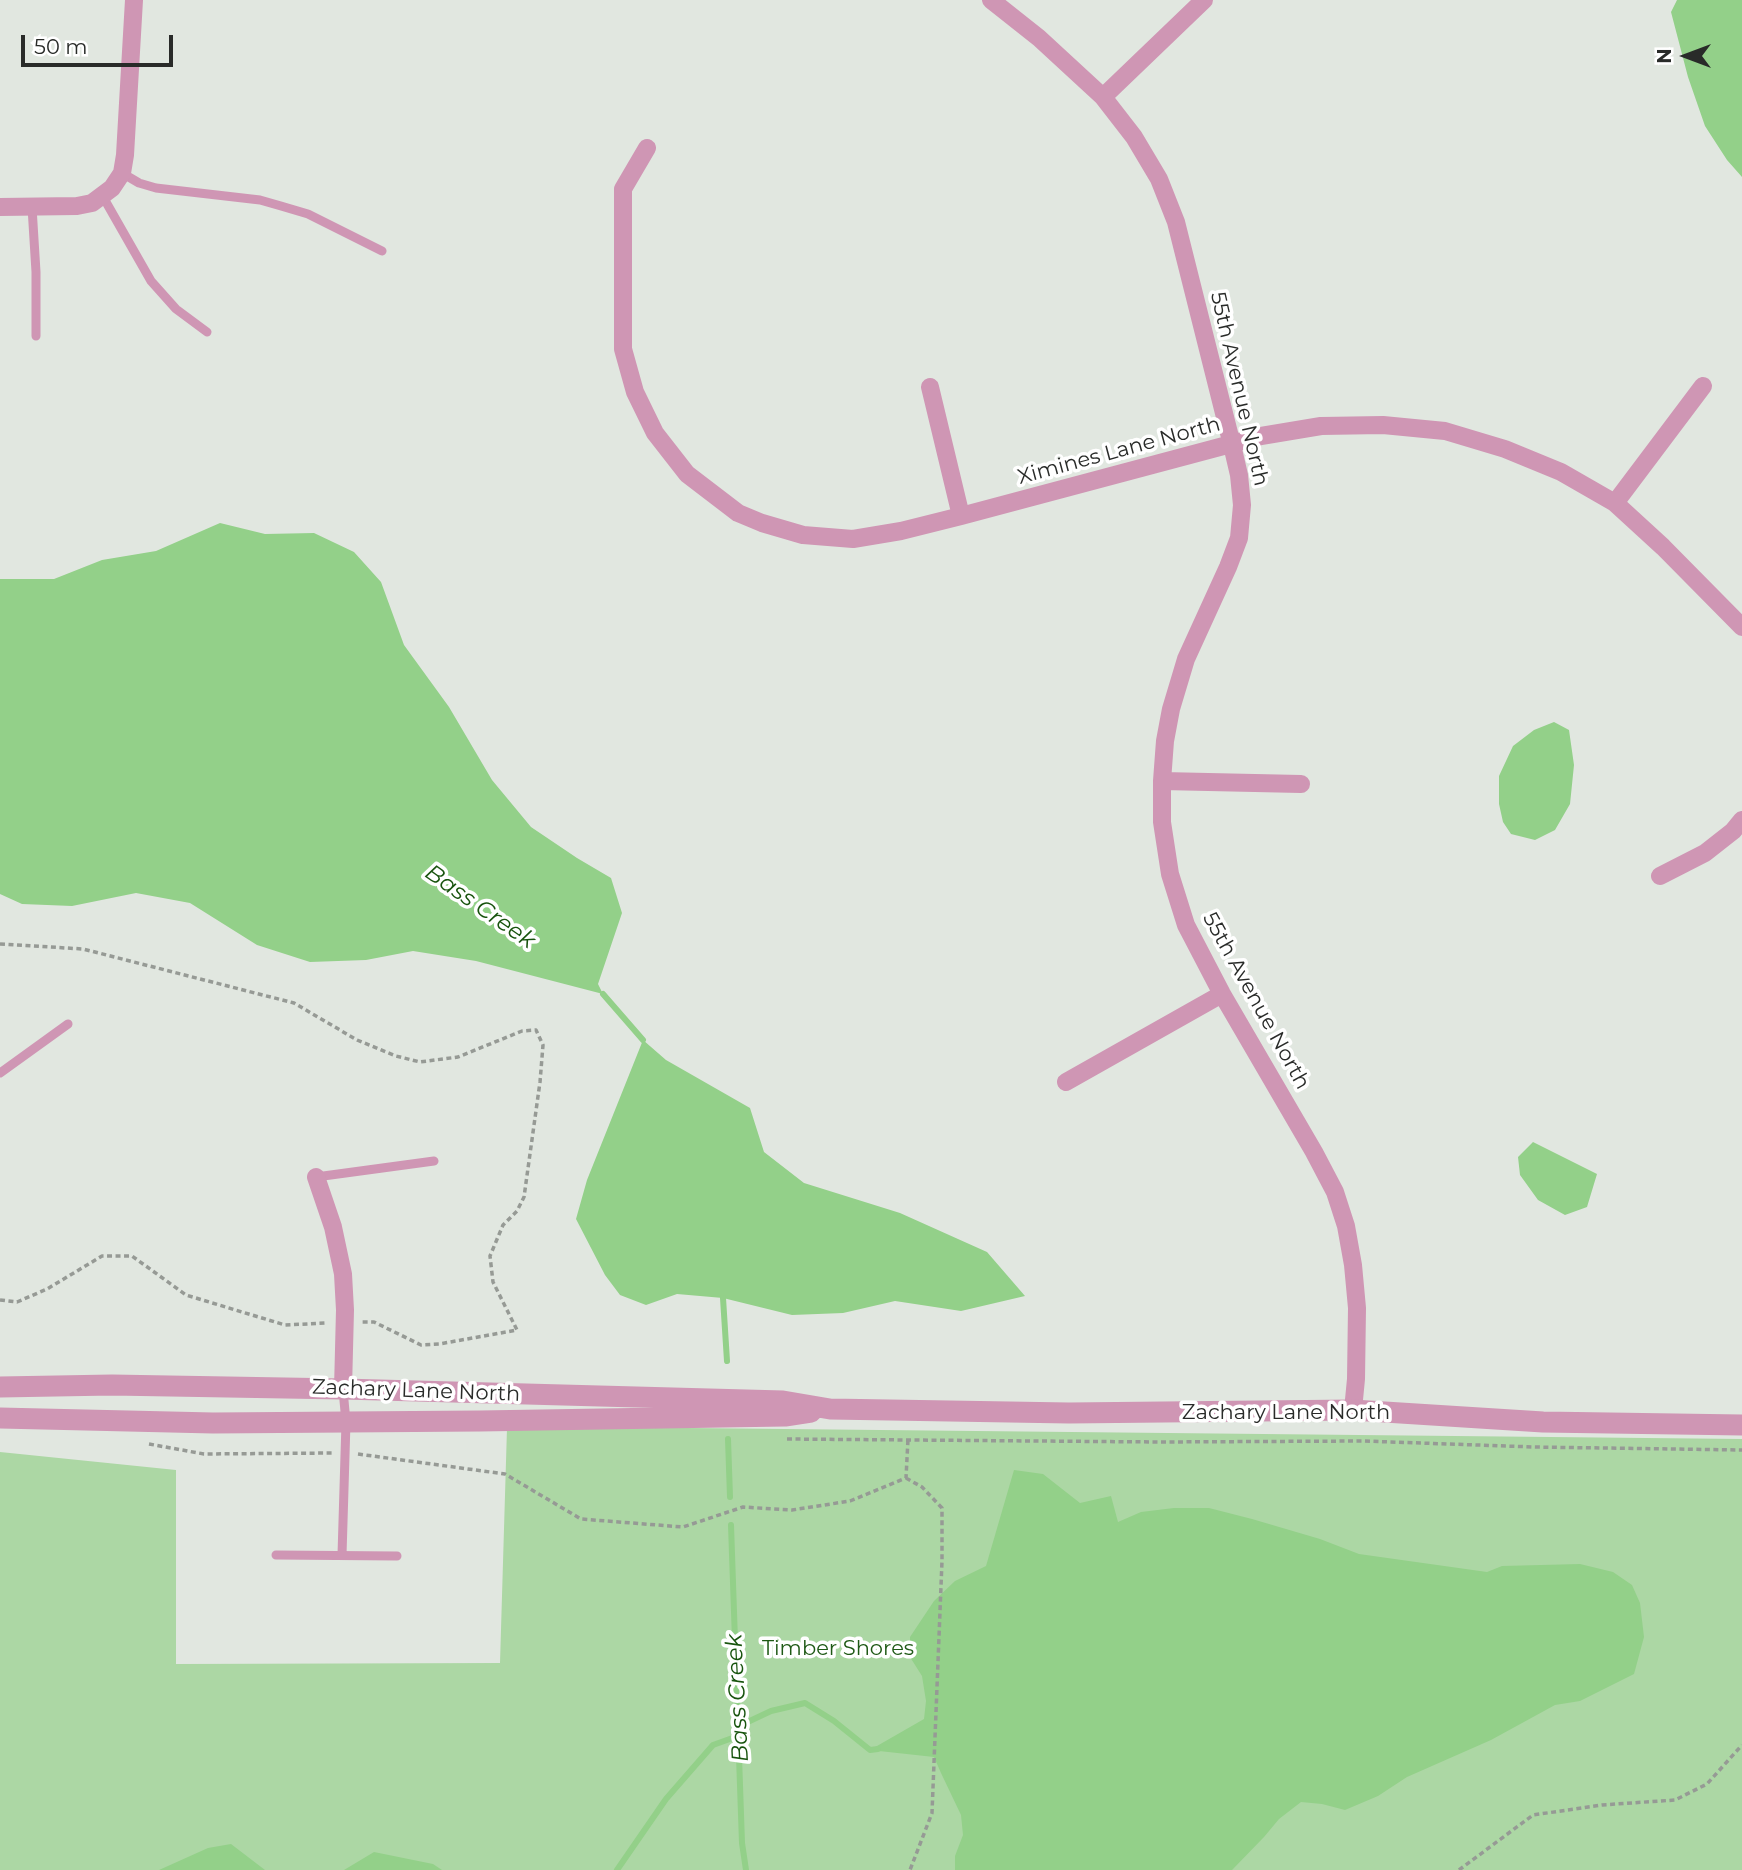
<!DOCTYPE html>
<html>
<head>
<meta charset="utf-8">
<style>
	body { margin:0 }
	#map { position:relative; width:1742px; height:1870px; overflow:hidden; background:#e1e7e0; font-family:Montserrat,sans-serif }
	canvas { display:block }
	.north { position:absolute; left:1651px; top:21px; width:70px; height:70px; -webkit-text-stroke:5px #fff; paint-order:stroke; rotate:270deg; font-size:19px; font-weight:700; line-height:28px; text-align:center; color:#292b29 }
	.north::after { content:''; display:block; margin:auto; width:24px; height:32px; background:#292b29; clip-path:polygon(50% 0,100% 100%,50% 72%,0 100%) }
	.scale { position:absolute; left:21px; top:35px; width:152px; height:32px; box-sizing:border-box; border:4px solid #292b29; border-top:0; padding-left:9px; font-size:21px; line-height:24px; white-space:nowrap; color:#292b29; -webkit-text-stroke:5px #fff; paint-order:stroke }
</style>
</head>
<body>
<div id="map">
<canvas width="1742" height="1870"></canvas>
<div class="north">N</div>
<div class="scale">50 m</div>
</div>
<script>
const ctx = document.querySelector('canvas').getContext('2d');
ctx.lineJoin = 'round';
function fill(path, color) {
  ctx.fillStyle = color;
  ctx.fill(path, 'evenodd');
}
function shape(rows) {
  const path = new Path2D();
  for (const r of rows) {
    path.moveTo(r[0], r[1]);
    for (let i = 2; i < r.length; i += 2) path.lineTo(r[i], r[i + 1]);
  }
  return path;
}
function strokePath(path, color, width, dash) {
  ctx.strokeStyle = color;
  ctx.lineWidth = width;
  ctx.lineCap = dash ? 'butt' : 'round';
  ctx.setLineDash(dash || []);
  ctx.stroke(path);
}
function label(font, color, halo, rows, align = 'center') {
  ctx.font = font + ' Montserrat,sans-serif';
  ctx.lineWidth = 7;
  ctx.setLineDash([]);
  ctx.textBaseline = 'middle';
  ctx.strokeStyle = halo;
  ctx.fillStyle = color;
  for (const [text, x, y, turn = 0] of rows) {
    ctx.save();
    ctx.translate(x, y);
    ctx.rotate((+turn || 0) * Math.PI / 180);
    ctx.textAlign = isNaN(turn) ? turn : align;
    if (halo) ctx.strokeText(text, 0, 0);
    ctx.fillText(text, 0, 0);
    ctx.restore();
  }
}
fill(shape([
	[593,1427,1742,1439,1742,1870,0,1870,0,1452,176,1470,176,1664,500,1663,507,1428]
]), '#acd7a4');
fill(shape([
	[1677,0,1742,0,1742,177,1727,160,1705,126,1688,77,1671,12],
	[220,523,265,534,314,533,354,552,381,582,404,645,449,707,492,780,531,827,577,858,611,878,622,913,598,984,603,994,476,961,413,951,366,960,310,962,257,945,190,903,136,893,72,906,22,904,0,894,0,579,54,579,102,560,156,551],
	[1554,722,1569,730,1574,765,1570,804,1555,830,1535,840,1511,834,1503,822,1499,804,1499,776,1513,746,1534,730],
	[643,1040,666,1060,750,1108,764,1152,804,1183,900,1213,987,1252,1025,1296,961,1311,895,1301,843,1313,792,1315,723,1298,677,1294,646,1305,620,1295,605,1275,576,1219,587,1180],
	[1533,1142,1597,1174,1587,1207,1565,1215,1538,1200,1520,1175,1518,1157],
	[1014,1470,1043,1474,1080,1503,1111,1496,1118,1522,1141,1512,1174,1508,1209,1508,1252,1519,1320,1539,1359,1554,1487,1572,1502,1566,1580,1564,1613,1572,1632,1585,1640,1603,1644,1637,1634,1674,1580,1701,1555,1705,1491,1740,1407,1777,1378,1796,1345,1810,1322,1804,1301,1802,1279,1819,1264,1837,1232,1870,955,1870,955,1856,963,1835,961,1815,941,1773,934,1757,870,1750,924,1719,926,1701,922,1676,910,1657,910,1637,934,1601,955,1581,986,1566],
	[231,1844,265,1870,159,1870,208,1848],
	[374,1852,433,1864,442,1870,344,1870]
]), '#93d089');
strokePath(shape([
	[603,994,643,1040],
	[723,1298,727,1361],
	[728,1439,730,1497],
	[731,1525,742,1843,746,1870],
	[737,1727,771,1711,805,1703,834,1721,870,1750,878,1749],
	[617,1870,666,1799,713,1745,738,1736]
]), '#93d089', 6);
strokePath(shape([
	[0,944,83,949,294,1003,357,1040,396,1056,420,1062,458,1057,522,1031,536,1030,543,1045,540,1082,524,1197,517,1211,503,1225,490,1256,493,1282,517,1330,439,1344,421,1345,374,1322,362,1322],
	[0,1300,17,1302,47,1289,102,1256,132,1256,186,1295,285,1325,326,1323],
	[787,1439,1161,1442,1363,1441,1534,1447,1742,1450],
	[149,1444,204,1454,333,1453],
	[358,1454,505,1474,581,1519,683,1527,743,1507,792,1510,850,1501,906,1478,908,1439],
	[906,1478,922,1487,942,1508,942,1561,932,1813,910,1870],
	[1459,1870,1533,1815,1602,1805,1675,1800,1707,1784,1742,1745]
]), '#969a95', 3.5, [5, 3.5]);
strokePath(shape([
	[122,173,139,183,156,188,260,200,281,206,308,214,382,251],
	[102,195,151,281,176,309,207,332],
	[32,207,36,272,36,336],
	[0,1073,68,1024],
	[316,1177,434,1161],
	[276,1555,397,1556],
	[342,1555,346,1422,343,1390]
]), '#cf96b4', 9);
strokePath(shape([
	[991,0,1039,38,1103,97,1134,137,1159,179,1176,222,1232,445,1239,475,1242,505,1239,538,1228,567,1186,659,1171,709,1165,741,1162,781,1162,822,1170,874,1186,925,1222,994,1314,1152,1335,1192,1346,1226,1353,1265,1357,1308,1356,1379,1353,1410],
	[1103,97,1204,0],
	[647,148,623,189,623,349,635,392,655,433,687,474,738,513,762,523,803,535,853,539,901,531,961,516,1261,436,1321,426,1383,425,1445,431,1505,449,1561,472,1615,503,1663,547,1742,627],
	[0,207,77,206,92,203,112,188,122,173,125,155,134,0],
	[930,387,961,516],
	[1615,503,1703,386],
	[1162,781,1301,784],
	[1660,876,1705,853,1733,831,1742,820],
	[1066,1082,1222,994],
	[316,1177,333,1227,343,1274,345,1310,343,1389]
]), '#cf96b4', 18);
strokePath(shape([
	[0,1387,112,1385,343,1389,783,1401,830,1409,1069,1413,1353,1410,1543,1422,1742,1425],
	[0,1418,213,1423,480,1421,785,1416,811,1412]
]), '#cf96b4', 21);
label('21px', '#292b29', '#fff', [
	["55th Avenue North",1239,389,77],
	["Ximines Lane North",1119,451,-15],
	["55th Avenue North",1256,1001,61],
	["Zachary Lane North",416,1391,2],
	["Zachary Lane North",1286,1413]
]);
label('21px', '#1e5915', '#fff', [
	["Timber Shores",838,1649]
]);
label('italic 23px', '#18540e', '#fff', [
	["Bass Creek",480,907,35],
	["Bass Creek",738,1698,-93]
]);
</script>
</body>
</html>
